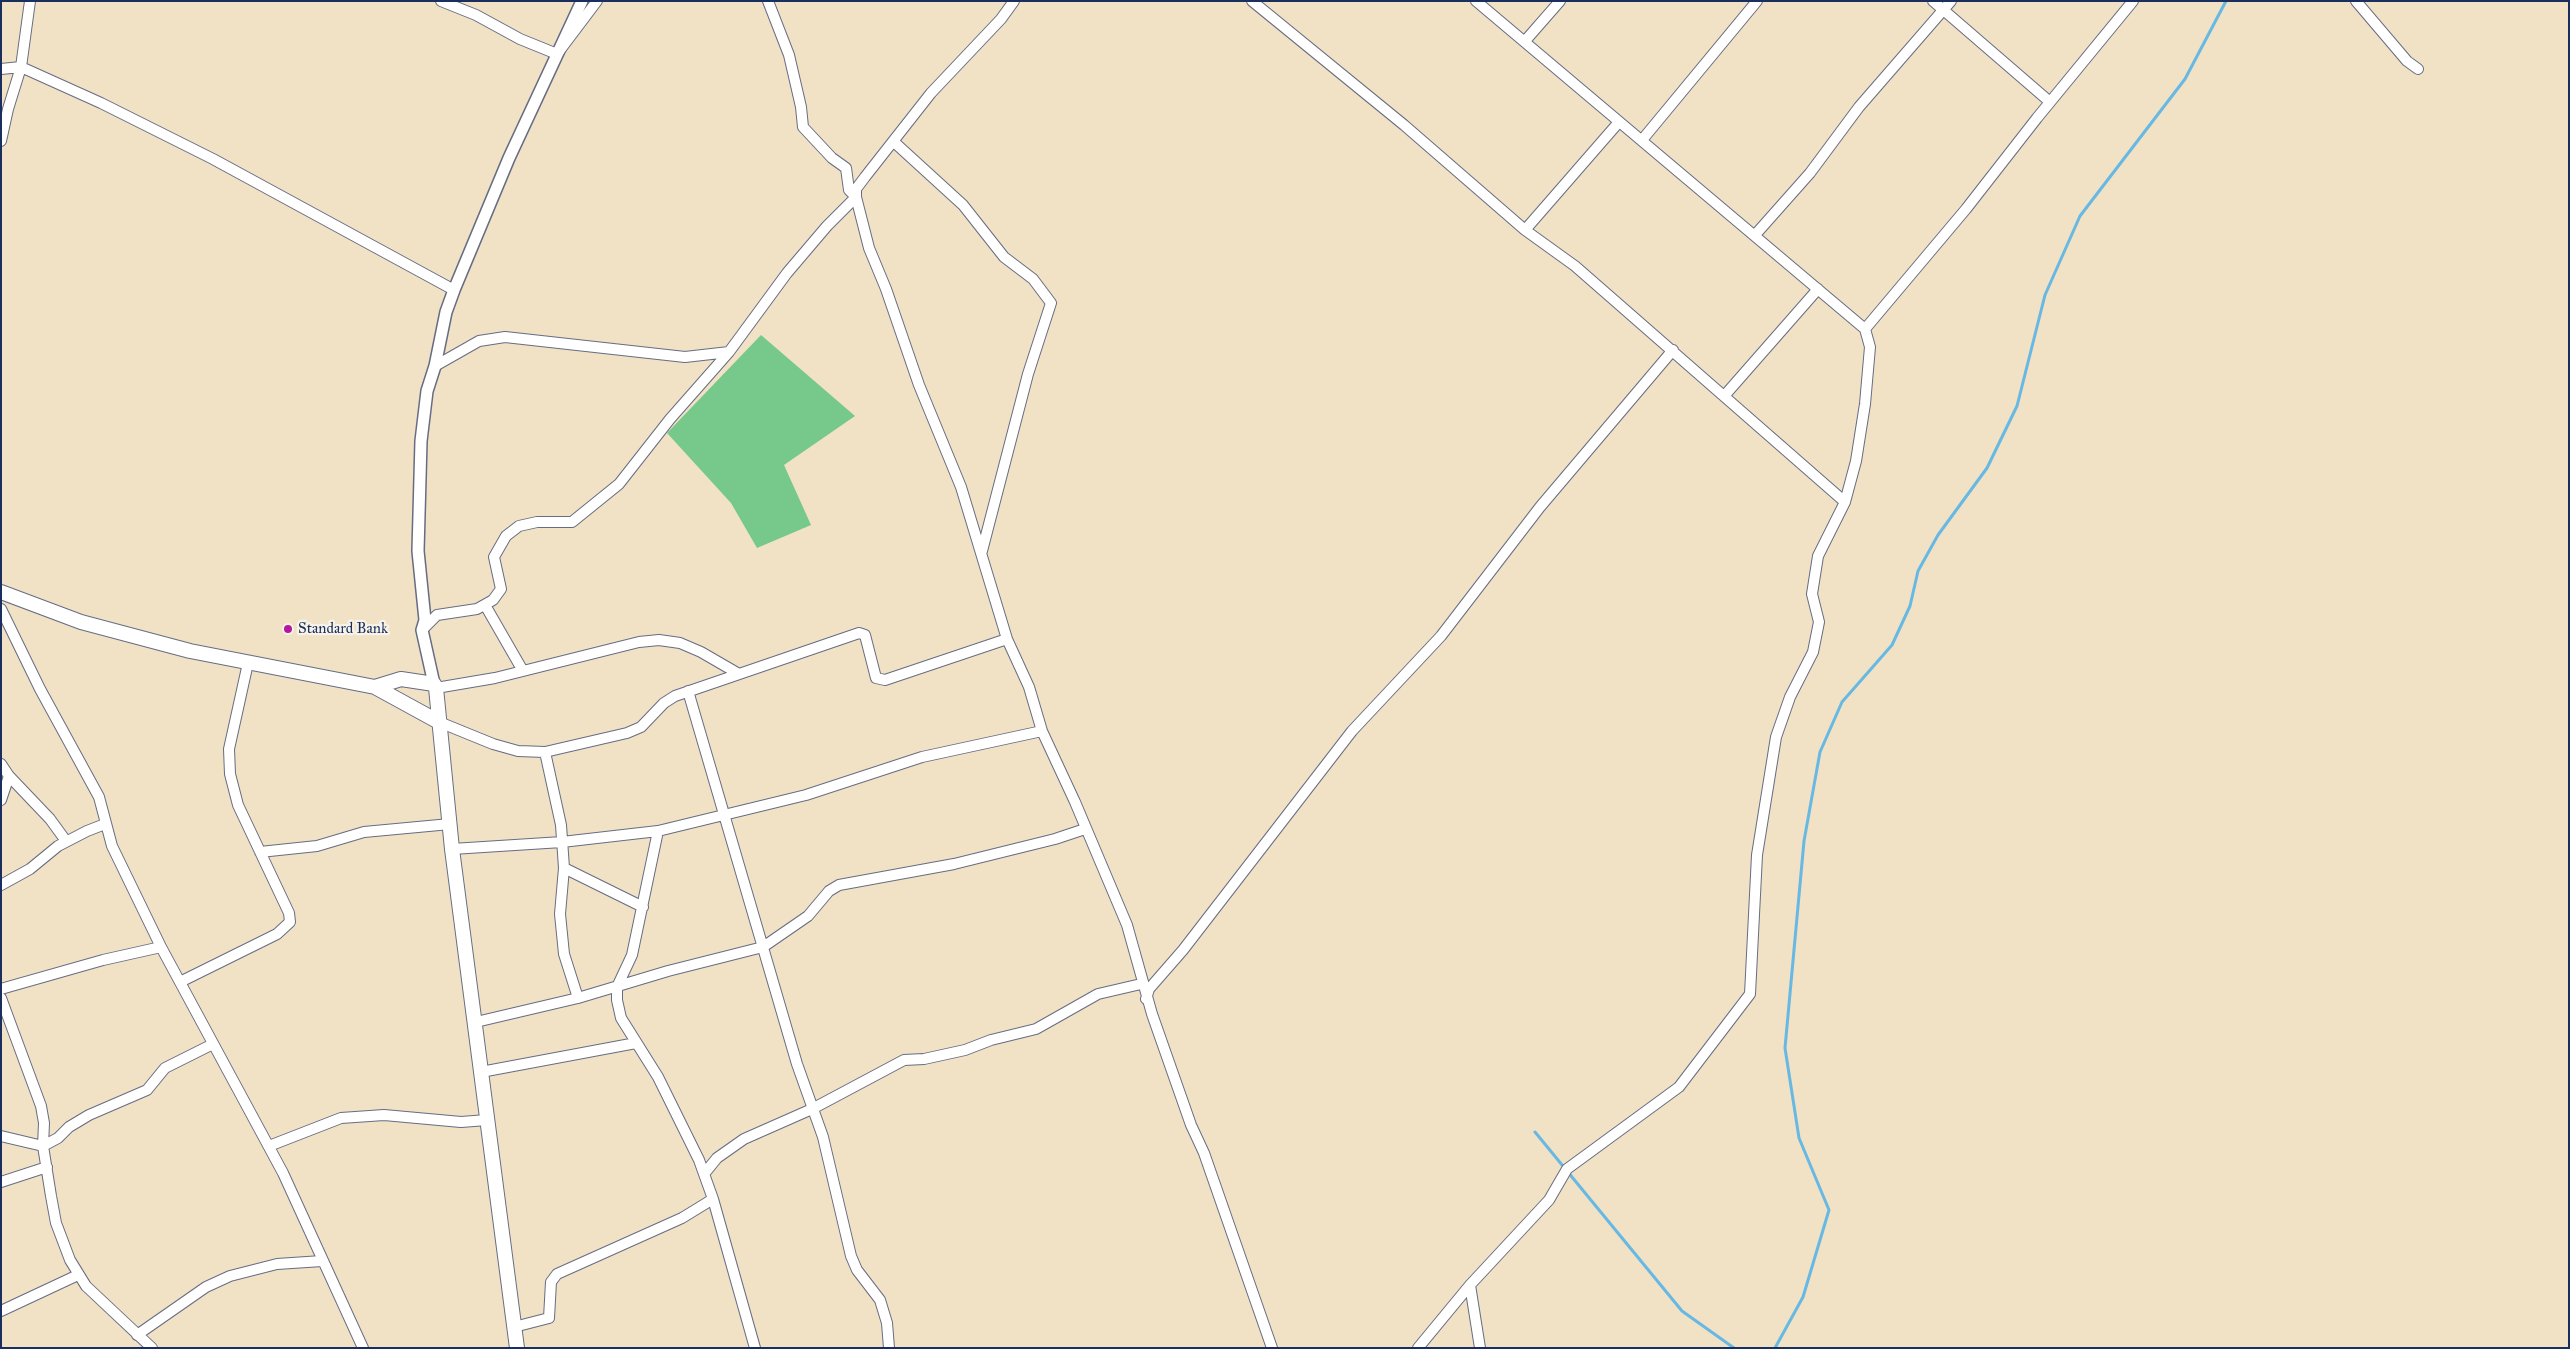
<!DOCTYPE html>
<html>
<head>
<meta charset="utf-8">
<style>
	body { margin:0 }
	#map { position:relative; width:2570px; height:1349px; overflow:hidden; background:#f1e1c5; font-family:"IM FELL Great Primer",serif }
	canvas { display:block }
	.frame { position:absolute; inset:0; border:2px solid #1b2f5e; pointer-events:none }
</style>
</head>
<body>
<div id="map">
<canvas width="2570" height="1349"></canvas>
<div class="frame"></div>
</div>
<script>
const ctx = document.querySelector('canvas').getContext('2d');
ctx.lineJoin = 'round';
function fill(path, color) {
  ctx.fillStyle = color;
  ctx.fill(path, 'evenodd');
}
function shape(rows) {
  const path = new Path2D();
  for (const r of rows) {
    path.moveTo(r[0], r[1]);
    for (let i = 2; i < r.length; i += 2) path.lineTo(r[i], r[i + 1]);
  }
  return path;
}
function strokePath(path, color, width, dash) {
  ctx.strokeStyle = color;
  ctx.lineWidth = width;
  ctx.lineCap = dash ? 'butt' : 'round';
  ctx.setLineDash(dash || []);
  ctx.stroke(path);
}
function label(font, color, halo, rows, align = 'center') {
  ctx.font = font + ' "IM FELL Great Primer",serif';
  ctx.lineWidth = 4.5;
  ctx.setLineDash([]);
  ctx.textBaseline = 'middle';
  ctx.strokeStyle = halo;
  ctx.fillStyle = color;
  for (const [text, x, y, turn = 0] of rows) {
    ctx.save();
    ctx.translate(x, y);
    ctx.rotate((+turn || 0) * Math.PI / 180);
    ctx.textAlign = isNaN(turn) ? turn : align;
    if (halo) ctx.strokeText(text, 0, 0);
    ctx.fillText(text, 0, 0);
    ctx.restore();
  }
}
fill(shape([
	[761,335,855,416,784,465,811,525,757,548,731,503,667,433]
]), '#76c88b');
strokePath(shape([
	[1535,1132,1682,1311,1734,1348],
	[1775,1348,1803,1297,1829,1210,1799,1138,1785,1048,1804,841,1820,752,1842,702,1892,645,1910,606,1918,571,1938,535,1987,468,2017,406,2045,295,2080,216,2185,79,2226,1]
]), '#67b9e3', 3);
const minor = shape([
	[441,1,476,15,520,39,557,54,597,1],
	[768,1,789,55,801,107,803,127,832,158,846,168,849,190,856,197,869,248,886,289,919,385,961,487,1007,639,1029,687,1042,731,1075,802,1127,925,1152,1014,1191,1125,1204,1153,1272,1348],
	[1252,1,1404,125,1525,230,1575,266,1845,502],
	[1476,1,1865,329,1966,209,2037,118,2133,1],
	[1933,1,2050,102],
	[2356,1,2407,61,2418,69],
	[1525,41,1560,1],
	[1,69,21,67,101,103,213,159,454,290],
	[1642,140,1757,1],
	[1,141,8,109,21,67,30,1],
	[894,142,963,205,1004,257,1033,279,1051,303,1028,374,982,551],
	[1525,230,1619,122],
	[1755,235,1810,173,1859,107,1951,1],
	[435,366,479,341,505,337,685,357,729,352],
	[1725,395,1818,289],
	[485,605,523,671],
	[1,609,40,689,99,797,112,846,161,947,283,1173,363,1348],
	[422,630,437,615,477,609,493,600,501,589,494,557,506,536,519,526,537,522,572,522,619,484,670,419,729,352,787,273,827,226,856,197,856,189,865,177,931,93,1001,19,1014,1],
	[436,688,495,678,639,642,659,640,680,643,701,652,739,674],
	[688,691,797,1064,823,1137,851,1256,857,1270,880,1300,887,1323,889,1348],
	[439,722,493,744,518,751,545,752,627,733,641,727,664,703,675,696,859,633,865,635,876,678,885,680,1007,639],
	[545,752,561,825,564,868,560,914,564,954,578,998],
	[1,764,9,776,50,819,66,841],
	[1,800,9,776],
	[658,831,632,955,617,987,617,1000,621,1018,658,1077,699,1160,713,1199,755,1348],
	[452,849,562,842,658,831,806,795,922,757,1042,731],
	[260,852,317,846,364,832,450,824],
	[564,868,643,907],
	[1,885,30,869,58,846,87,831,105,824],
	[180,982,277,934,290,922,289,913,238,805,230,774,229,749,248,663],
	[1,989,103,960,161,947],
	[1,998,41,1106,44,1123,43,1146,51,1196,56,1223,70,1260,86,1286,152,1348],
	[1146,999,1149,989,1183,950,1352,731,1441,636,1540,507,1673,350],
	[476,1022,578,998,668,971,763,947,808,916,829,891,839,885,954,864,1055,839,1085,829],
	[481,1072,636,1043],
	[1,1136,43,1146,58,1138,69,1127,89,1115,147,1090,165,1068,213,1044],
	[269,1146,341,1118,384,1115,461,1122,487,1120],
	[704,1174,717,1158,744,1139,812,1109,904,1060,924,1059,965,1050,991,1040,1036,1029,1098,994,1141,984],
	[1,1182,47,1167],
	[1470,1285,1480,1348],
	[1,1311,78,1275],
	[514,1327,549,1318,551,1282,557,1274,682,1218,713,1199],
	[137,1335,206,1287,230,1276,277,1264,322,1261],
	[1418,1348,1470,1285,1549,1200,1567,1169,1679,1087,1750,994,1757,855,1776,737,1790,697,1813,652,1819,622,1812,594,1818,556,1845,502,1856,461,1865,404,1870,347,1865,329]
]);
const tertiary = shape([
	[434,684,422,630,425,620,418,551,421,441,427,391,435,366,446,312,454,290,509,158,582,1]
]);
const secondary = shape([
	[1,592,81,622,190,651,375,687,439,722],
	[375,687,401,679,434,684,436,688,452,849,517,1348]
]);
strokePath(minor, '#666d82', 12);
strokePath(tertiary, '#666d82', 14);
strokePath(secondary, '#666d82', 16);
strokePath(minor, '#fff', 10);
strokePath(tertiary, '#fff', 11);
strokePath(secondary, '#fff', 14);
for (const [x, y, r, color] of [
	[288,629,5,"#b5179e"]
]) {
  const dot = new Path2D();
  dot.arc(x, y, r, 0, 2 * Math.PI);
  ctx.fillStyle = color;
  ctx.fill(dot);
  strokePath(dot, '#f7f3e8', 2);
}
label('15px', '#1b2f5e', '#f7f3e8', [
	["Standard Bank",298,629]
], 'left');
</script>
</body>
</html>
